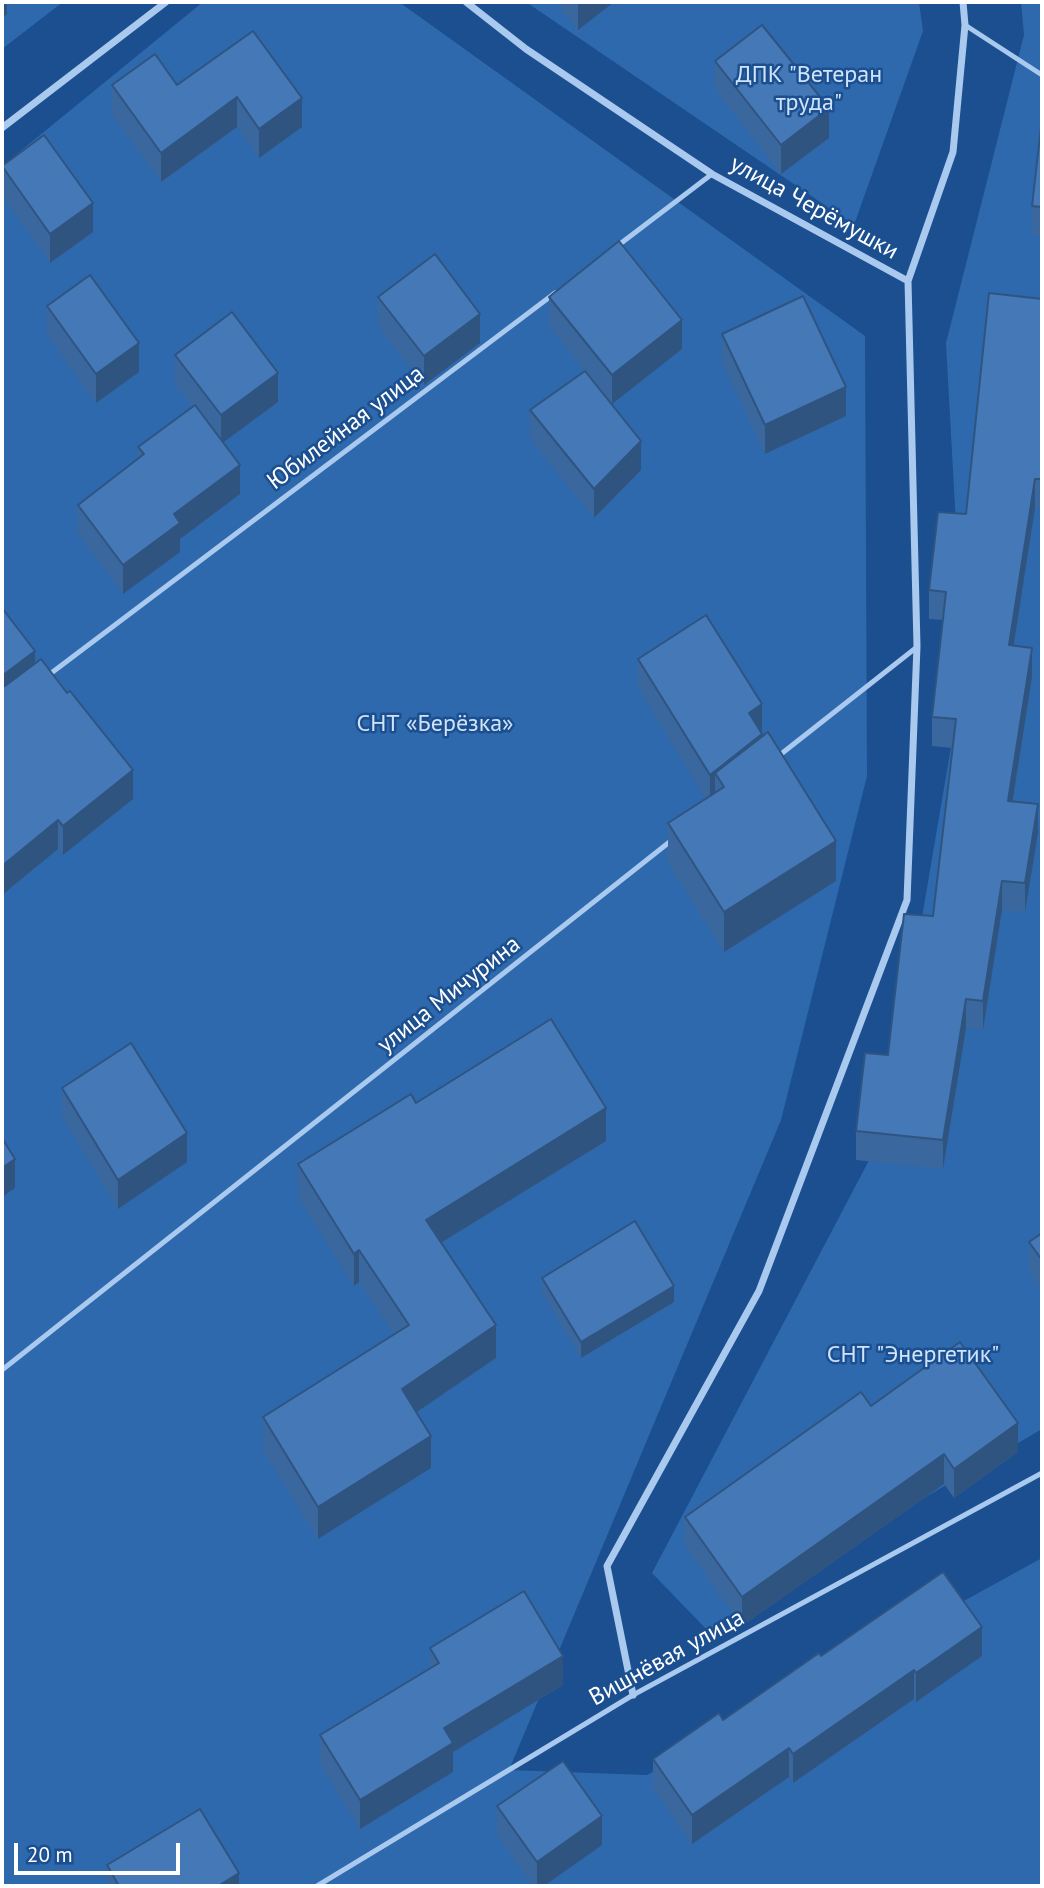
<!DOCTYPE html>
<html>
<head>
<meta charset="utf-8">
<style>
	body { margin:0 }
	#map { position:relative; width:1044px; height:1888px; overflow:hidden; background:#1b4f8f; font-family:"PT Sans",sans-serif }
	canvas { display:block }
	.frame { position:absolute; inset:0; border:4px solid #fff; pointer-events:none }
	.scale { position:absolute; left:14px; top:1843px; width:166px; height:32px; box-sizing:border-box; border:4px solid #fff; border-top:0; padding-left:9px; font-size:21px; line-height:24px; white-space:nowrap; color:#fff; -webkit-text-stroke:5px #1b4f8f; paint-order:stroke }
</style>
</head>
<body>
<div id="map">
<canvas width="1044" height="1888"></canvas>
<div class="frame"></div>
<div class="scale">20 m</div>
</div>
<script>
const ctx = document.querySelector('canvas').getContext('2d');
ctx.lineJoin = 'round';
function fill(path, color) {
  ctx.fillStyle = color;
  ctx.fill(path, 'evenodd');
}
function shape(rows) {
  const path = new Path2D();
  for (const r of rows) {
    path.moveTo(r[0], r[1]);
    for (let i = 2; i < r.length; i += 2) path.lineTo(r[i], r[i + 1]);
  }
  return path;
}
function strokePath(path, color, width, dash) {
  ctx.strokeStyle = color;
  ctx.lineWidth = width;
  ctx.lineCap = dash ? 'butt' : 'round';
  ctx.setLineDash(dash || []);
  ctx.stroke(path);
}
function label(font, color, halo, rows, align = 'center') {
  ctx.font = font + ' "PT Sans",sans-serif';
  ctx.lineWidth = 5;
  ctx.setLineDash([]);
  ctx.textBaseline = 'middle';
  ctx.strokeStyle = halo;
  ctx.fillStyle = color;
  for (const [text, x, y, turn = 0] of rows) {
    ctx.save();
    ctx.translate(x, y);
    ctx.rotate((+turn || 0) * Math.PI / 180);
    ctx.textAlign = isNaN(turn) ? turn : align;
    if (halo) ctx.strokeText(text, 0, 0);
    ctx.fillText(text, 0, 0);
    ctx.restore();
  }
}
fill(shape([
	[2,2,63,2,2,49],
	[203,2,399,2,865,336,867,776,781,1120,509,1770,647,1775,1042,1558,1042,1886,2,1886,2,166],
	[526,2,919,2,923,31,854,225],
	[1021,2,1042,2,1042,1429,919,1501,854,1547,708,1631,652,1573,886,1128,964,671,946,343,1024,35]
]), '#2e69ad');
strokePath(shape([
	[965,25,1042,75],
	[616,247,712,174],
	[46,677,555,293],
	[776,758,917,647],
	[2,1370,672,840],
	[317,1886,633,1695,1042,1473]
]), '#a9c9ee', 5);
strokePath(shape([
	[466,2,526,49,712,174,908,281,953,152,965,25,963,2],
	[2,128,166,2],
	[633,1695,607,1566,759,1291,907,900,917,646,908,281]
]), '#a9c9ee', 7);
fill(shape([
	[556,2,614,2,578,30],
	[253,31,302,127,259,158,237,127,161,182,112,114,112,85,177,85],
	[715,61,829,138,781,174,715,90],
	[1042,127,1042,236,1032,235,1032,206],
	[2,165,93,232,50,263,2,195],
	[378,297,480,343,424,385,378,326],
	[549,297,682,349,612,404,641,470,594,518,530,439,530,410,585,371,549,326],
	[1042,299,1042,508,1035,508,1014,646,1032,677,1013,802,1038,833,1025,912,1002,910,983,1030,966,1028,943,1169,856,1160,856,1131,888,1055,933,916,952,748,932,746,932,717,943,620,929,619,929,590,966,514],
	[47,306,139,372,96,403,47,335],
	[722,334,846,416,765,454,722,363],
	[175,355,278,402,223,442,240,494,180,539,180,552,123,594,78,534,78,505,138,459,138,447,193,407,175,384],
	[638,659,762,704,762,736,836,881,724,952,668,863,668,823,706,799,638,688],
	[35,664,133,799,63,855,58,849],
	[62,1088,187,1162,118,1209,62,1117],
	[416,1103,606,1141,441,1243,496,1358,416,1412,431,1468,318,1539,263,1450,263,1417,394,1335,359,1282,354,1286,298,1197,298,1164],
	[1042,1233,1042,1289,1029,1271,1029,1242],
	[542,1278,674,1302,581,1358,542,1293],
	[871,1406,1018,1452,954,1498,944,1484,742,1626,685,1546,685,1517],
	[430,1648,563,1685,453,1752,453,1772,360,1829,320,1764,320,1735,430,1668],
	[821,1656,982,1656,916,1702,914,1699,793,1783,789,1777,692,1844,653,1788,653,1759,723,1720],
	[497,1806,602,1845,544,1886,533,1886,497,1835],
	[107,1865,239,1886,107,1886]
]), '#3a679d');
fill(shape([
	[2,2,7,2,7,14,2,18],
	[578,2,614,2,578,30],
	[237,97,237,127,161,182,161,153],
	[302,98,302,127,259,158,259,129],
	[829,108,829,138,781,174,781,145],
	[93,203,93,232,50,263,50,234],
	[480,314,480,343,424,385,424,356],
	[682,320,682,349,612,404,612,375],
	[139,343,139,372,96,403,96,374],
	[278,373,278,402,221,444,221,415],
	[846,387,846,416,765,454,765,425],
	[641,441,641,470,594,518,594,489],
	[240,465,240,494,180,539,180,552,123,594,123,565,174,514],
	[1035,479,1035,508,1009,675,1009,645],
	[1032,648,1032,677,1008,830,1008,801],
	[35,651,35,680,2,705,2,676],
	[762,704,762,733,749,713],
	[762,734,762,763,715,773,715,800,710,804,710,775],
	[133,770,133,799,63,855,63,826],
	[1038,804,1038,833,1025,912,1025,883],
	[58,820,58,849,2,895,2,866],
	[836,841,836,881,724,952,724,912],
	[1002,881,1002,910,983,1030,983,1001],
	[966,999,966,1028,943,1169,943,1140],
	[606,1108,606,1141,426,1252,426,1220],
	[187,1133,187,1162,118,1209,118,1180],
	[15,1159,15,1188,2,1197,2,1168],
	[359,1250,359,1282,354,1286,354,1254],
	[674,1286,674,1302,581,1358,581,1342],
	[496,1325,496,1358,402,1422,402,1389],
	[1018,1423,1018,1452,954,1498,954,1469],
	[431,1436,431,1468,318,1539,318,1507],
	[944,1454,944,1484,742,1626,742,1597],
	[982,1627,982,1656,916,1702,916,1673],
	[563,1656,563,1685,453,1752,453,1772,360,1829,360,1800,444,1728],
	[914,1670,914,1699,793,1783,793,1754],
	[789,1748,789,1777,692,1844,692,1815],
	[602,1816,602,1845,544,1886,537,1886,537,1862],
	[239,1873,239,1886,218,1886]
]), '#305480');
const building = shape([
	[762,25,829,108,781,145,715,61,762,25],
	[253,31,302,98,259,129,237,97,161,153,112,85,155,54,177,85,253,31],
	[1041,127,1042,127,1042,207,1032,206,1041,127],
	[44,135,93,203,50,234,2,166,44,135],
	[619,241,682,320,612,375,549,297,619,241],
	[435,254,480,314,424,356,378,297,435,254],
	[90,275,139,343,96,374,47,306,90,275],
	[989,293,1042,299,1042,479,1035,479,1009,645,1032,648,1008,801,1038,804,1025,883,1002,881,983,1001,966,999,943,1140,856,1131,865,1053,888,1055,904,914,933,916,956,719,932,717,946,592,929,590,938,512,966,514,989,293],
	[803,296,846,387,765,425,722,334,803,296],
	[232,312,278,373,221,415,175,355,232,312],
	[585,371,641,441,594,489,530,410,585,371],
	[195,405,240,465,174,514,180,523,123,565,78,505,144,454,138,447,195,405],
	[2,608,35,651,2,676,2,608],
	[706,615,762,704,749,713,762,734,710,775,638,659,706,615],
	[41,659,67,693,70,691,133,770,63,826,58,820,2,866,2,686,5,686,41,659],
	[768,732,836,841,724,912,668,823,724,787,715,773,768,732],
	[551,1019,606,1108,426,1220,496,1325,402,1389,431,1436,318,1507,263,1417,409,1325,359,1250,354,1254,298,1164,411,1094,416,1103,551,1019],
	[131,1043,187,1133,118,1180,62,1088,131,1043],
	[2,1138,15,1159,2,1168,2,1138],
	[635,1221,674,1286,581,1342,542,1278,635,1221],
	[1042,1233,1042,1260,1029,1242,1042,1233],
	[960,1342,1018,1423,954,1469,944,1454,742,1597,685,1517,861,1392,871,1406,960,1342],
	[943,1572,982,1627,916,1673,914,1670,793,1754,789,1748,692,1815,653,1759,719,1713,723,1720,819,1653,821,1656,943,1572],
	[524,1591,563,1656,444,1728,453,1743,360,1800,320,1735,439,1663,430,1648,524,1591],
	[563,1761,602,1816,537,1862,497,1806,563,1761],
	[200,1809,239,1873,218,1886,119,1886,107,1865,200,1809]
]);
fill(building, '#4478b7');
strokePath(building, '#305480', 2);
label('24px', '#cfe3fa', '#1b4f8f', [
	["ДПК \"Ветеран",809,75],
	["труда\"",809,103],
	["СНТ «Берёзка»",435,724],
	["СНТ \"Энергетик\"",913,1355]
]);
label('24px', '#fff', '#1b4f8f', [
	["улица Черёмушки",814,208,29],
	["Юбилейная улица",346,428,-37],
	["улица Мичурина",449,995,-38],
	["Вишнёвая улица",667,1658,-29]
]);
</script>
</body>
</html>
